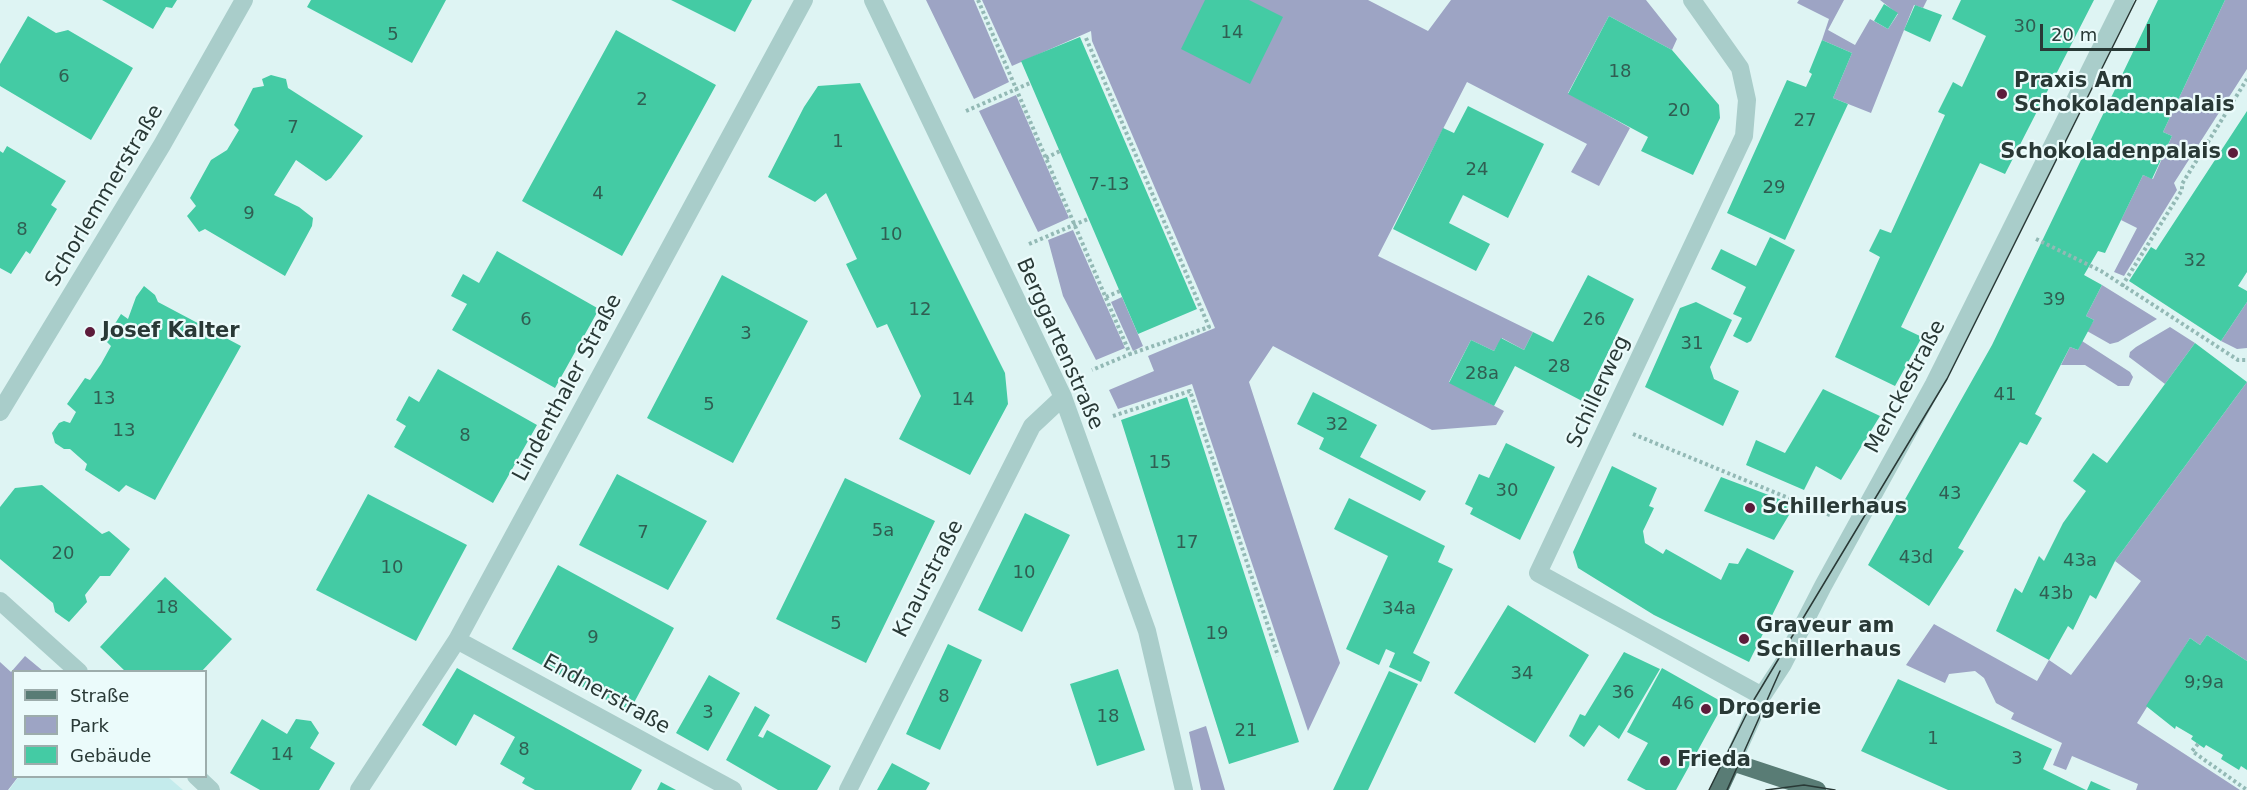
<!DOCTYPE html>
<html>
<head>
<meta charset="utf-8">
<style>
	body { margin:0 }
	#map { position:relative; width:2247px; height:790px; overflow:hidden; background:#def4f3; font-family:"DejaVu Sans",sans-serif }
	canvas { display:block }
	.legend { position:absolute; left:12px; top:670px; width:195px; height:108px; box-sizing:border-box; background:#ebfbfb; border:2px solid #9dadac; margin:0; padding:8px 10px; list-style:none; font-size:18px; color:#293936 }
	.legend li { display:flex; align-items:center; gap:12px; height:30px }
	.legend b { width:30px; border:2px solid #9dadac }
	.scale { position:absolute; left:2040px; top:24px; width:110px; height:27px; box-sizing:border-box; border:3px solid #293936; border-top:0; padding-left:8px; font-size:18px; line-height:21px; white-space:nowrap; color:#293936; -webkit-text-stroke:4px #ebfbfb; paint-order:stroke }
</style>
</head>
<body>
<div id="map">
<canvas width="2247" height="790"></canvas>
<ul class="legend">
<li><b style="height:8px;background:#597c75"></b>Straße</li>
<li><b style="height:16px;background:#9da4c4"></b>Park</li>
<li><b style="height:16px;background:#44cba4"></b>Gebäude</li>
</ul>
<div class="scale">20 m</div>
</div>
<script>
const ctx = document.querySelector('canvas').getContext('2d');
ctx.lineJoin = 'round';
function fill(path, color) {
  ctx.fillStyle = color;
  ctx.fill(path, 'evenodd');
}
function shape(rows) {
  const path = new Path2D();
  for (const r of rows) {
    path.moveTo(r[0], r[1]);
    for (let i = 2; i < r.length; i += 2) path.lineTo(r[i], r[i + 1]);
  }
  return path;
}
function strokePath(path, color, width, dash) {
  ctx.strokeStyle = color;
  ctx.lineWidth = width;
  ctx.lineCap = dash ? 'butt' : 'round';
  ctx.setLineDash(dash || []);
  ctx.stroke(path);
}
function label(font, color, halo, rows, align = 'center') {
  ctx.font = font + ' "DejaVu Sans",sans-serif';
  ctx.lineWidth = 4.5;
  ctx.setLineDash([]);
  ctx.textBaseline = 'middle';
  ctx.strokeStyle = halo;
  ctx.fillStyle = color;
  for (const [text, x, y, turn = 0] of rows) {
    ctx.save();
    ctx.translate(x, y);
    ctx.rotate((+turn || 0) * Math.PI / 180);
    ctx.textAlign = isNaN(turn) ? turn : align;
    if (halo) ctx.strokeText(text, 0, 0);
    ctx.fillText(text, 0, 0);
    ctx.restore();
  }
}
fill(shape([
	[926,0,974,0,1009,82,974,99],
	[982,0,1368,0,1428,31,1451,0,1646,0,1677,39,1672,50,1609,16,1568,93,1630,128,1599,186,1571,172,1587,144,1467,82,1378,256,1533,332,1524,350,1502,338,1494,351,1471,340,1449,382,1504,411,1496,425,1432,430,1273,346,1249,382,1340,663,1308,731,1192,384,1118,409,1109,390,1154,371,1148,356,1215,328,1092,41,1091,31,1012,66],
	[1799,0,1844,0,1828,30,1855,45,1870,19,1888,29,1898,14,1880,0,1927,0,1923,8,1914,5,1871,113,1833,98,1852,53,1822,40,1829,19,1797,3],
	[2225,0,2247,0,2247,69,2174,183,2177,190,2124,276,2114,272,2137,228,2121,220,2143,175,2153,179,2172,136,2163,132],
	[1016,95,1069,218,1038,232,979,111],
	[1073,230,1125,348,1096,360,1063,296,1048,240],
	[2102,285,2157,319,2118,342,2110,344,2087,331,2094,320,2086,316],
	[1122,297,1143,346,1133,351,1111,302],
	[2247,302,2247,348,2237,349,2221,341],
	[2170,327,2195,343,2165,384,2129,357,2130,352,2136,347],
	[2082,341,2130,372,2133,377,2129,386,2118,386,2085,365,2061,365,2070,347,2078,350],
	[2247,382,2247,661,2207,635,2200,645,2190,638,2137,723,2240,790,2136,790,2138,784,2072,756,2066,770,2053,765,2062,743,2011,719,2014,713,1996,703,1984,678,1975,671,1949,674,1945,683,1906,665,1934,624,2037,681,2049,660,2071,675,2141,581,2115,561],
	[25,656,43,671,14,672,14,776,18,777,8,790,0,790,0,662,11,672],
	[1206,726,1225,790,1201,790,1189,732]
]), '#9da4c4');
fill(shape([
	[19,776,168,777,183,790,9,790]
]), '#c4ebec');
fill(shape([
	[102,0,177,0,172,8,166,7,153,29],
	[311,0,446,0,412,63,307,7],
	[671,0,752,0,735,32],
	[1205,0,1249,0,1283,17,1250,84,1181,49],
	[1961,0,2094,0,2005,174,1980,163,1901,327,1922,337,1895,386,1835,357,1880,257,1869,251,1880,229,1891,233,1945,115,1938,112,1953,82,1962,87,1986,36,1952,19],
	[2158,0,2225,0,2163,132,2172,136,2152,179,2143,175,2105,253,2098,251,2084,275,2102,285,2086,316,2094,320,2078,350,2070,347,2035,414,2042,418,2027,445,2020,442,1958,548,1964,551,1929,606,1868,565,1992,345],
	[1884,4,1898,13,1888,29,1874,21],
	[1915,5,1942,15,1930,42,1904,30],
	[28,16,56,33,68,30,133,68,91,140,0,86,0,64],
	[1609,16,1672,50,1719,105,1720,118,1693,175,1641,151,1648,137,1568,94],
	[616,30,716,85,622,256,522,201],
	[1080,37,1197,309,1138,334,1021,61],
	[1822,40,1852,53,1833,98,1848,104,1785,240,1727,213,1787,80,1806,87,1812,74,1809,72],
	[271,75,286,79,288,88,363,136,331,178,326,181,296,160,274,195,299,207,313,218,312,226,285,276,205,229,199,232,187,216,196,206,190,198,211,160,227,150,239,130,234,125,253,88,264,86,262,79],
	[860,83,1005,373,1008,404,970,475,899,439,921,396,887,324,877,328,846,264,857,259,826,193,815,202,768,177,804,107,818,86],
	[1468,106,1544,144,1508,218,1463,195,1449,223,1490,244,1476,271,1393,229,1443,128,1454,133],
	[2247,111,2247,272,2238,286,2247,291,2247,302,2221,341,2129,281,2151,247,2156,250],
	[7,146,66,181,51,205,57,209,30,254,26,251,11,274,0,268,0,151,3,153],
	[1770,237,1795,250,1751,341,1747,343,1733,336,1742,318,1733,314,1746,287,1711,269,1721,249,1756,266],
	[497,251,599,309,555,388,452,330,467,304,451,296,463,274,479,283],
	[722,275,808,321,733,463,647,418],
	[1588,275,1634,299,1584,402,1515,366,1494,406,1449,383,1471,340,1494,351,1501,338,1524,350,1533,332,1553,342],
	[144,286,155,295,158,302,241,346,155,500,126,485,119,492,85,470,87,464,70,449,64,449,55,443,52,433,59,423,64,421,70,423,76,412,67,404,85,378,90,380,101,364,111,346,105,340,121,314,128,319,136,297],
	[1696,302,1732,320,1710,367,1714,379,1739,391,1723,426,1645,387,1680,308],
	[2195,343,2247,382,2115,561,2096,599,2090,595,2073,630,2068,626,2049,660,1996,631,2015,588,2022,593,2039,556,2044,561,2063,523,2086,491,2073,481,2093,453,2107,463],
	[438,369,537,425,493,503,394,447,406,426,396,420,409,396,419,402],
	[1823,389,1880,416,1841,480,1816,466,1804,490,1746,465,1756,440,1785,453],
	[1313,392,1377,425,1360,457,1426,491,1420,501,1319,449,1324,438,1297,424],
	[1187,397,1299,742,1229,764,1121,420],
	[1506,443,1555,467,1520,540,1470,514,1473,508,1465,504,1479,474,1489,478],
	[1612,466,1657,488,1649,506,1654,508,1643,531,1645,543,1663,554,1666,549,1721,580,1729,563,1738,564,1747,548,1794,571,1749,662,1654,615,1578,568,1573,552],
	[617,474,707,521,668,590,579,545],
	[1721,477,1795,505,1774,540,1704,511],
	[845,478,935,521,866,663,776,619],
	[42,485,102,534,109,531,130,549,110,576,100,576,85,595,87,602,69,622,55,612,53,603,0,559,0,507,15,488],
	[368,494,467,545,416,641,316,590],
	[1349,498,1445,546,1438,562,1453,569,1413,653,1430,662,1421,682,1389,667,1395,653,1386,649,1379,665,1346,649,1388,556,1334,529],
	[1025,513,1070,535,1022,632,978,610],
	[558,565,674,628,629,712,512,649],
	[165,577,232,639,201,672,126,672,100,647],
	[1508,605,1589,655,1535,743,1454,693],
	[2207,635,2247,661,2247,770,2241,766,2239,770,2221,759,2223,755,2206,745,2204,748,2198,744,2191,739,2193,736,2176,726,2175,729,2146,706,2190,638,2200,645],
	[948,644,982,660,940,750,906,734],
	[1624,652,1660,669,1619,739,1599,725,1584,747,1569,736,1580,714,1585,716],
	[457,668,642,770,631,790,535,790,522,783,525,778,500,764,515,737,474,714,456,746,422,725],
	[1662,668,1724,703,1676,790,1646,790,1627,780,1648,743,1627,732],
	[1118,669,1145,750,1097,766,1070,684],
	[1389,671,1418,684,1368,790,1333,790],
	[709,675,740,693,708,751,676,733],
	[1898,679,2052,749,2043,769,2086,790,1948,790,1861,751],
	[755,706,770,715,758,736,763,738,767,730,831,766,817,790,778,790,726,760],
	[262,719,287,734,296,719,311,721,319,733,310,748,335,763,319,790,260,790,230,773],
	[892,763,930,783,926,790,877,790],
	[2091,781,2111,790,2087,790],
	[661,782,676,790,657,790]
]), '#44cba4');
strokePath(shape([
	[978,0,1130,354,1092,370],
	[1086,38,1209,327,1130,354],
	[966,111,1030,83],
	[1046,158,1060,151],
	[2036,239,2101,271,2238,360,2247,360],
	[1029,244,1088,219],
	[2122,286,2182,190,2182,184,2247,79],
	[1106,297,1120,291],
	[1113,416,1190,391,1278,656],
	[1633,434,1832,516],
	[2198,744,2192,751,2247,790]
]), '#93b9b5', 4, [3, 3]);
strokePath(shape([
	[873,0,1063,397,1147,631,1184,790],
	[1692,0,1740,68,1747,100,1744,136,1538,573,1762,696],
	[0,412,162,145,244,0],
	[0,601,79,672],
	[457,640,733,790],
	[1732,762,1762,696,1783,664,1823,586,1934,384,2125,0],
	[196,776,211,790],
	[359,790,457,640,804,0],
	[848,790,1032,426,1063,397]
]), '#a9cdca', 18);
strokePath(shape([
	[1719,790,1732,762,1817,790]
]), '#597c75', 18);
strokePath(shape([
	[1709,790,1752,703,1947,379,2136,0],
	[1727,790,1780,671],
	[1766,790,1804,785,1835,790]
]), '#293936', 1.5);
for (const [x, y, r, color] of [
	[2002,94,6,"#5d1c3b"],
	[2233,153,6,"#5d1c3b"],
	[90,332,6,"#5d1c3b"],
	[1750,508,6,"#5d1c3b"],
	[1744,639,6,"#5d1c3b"],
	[1706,709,6,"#5d1c3b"],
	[1665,761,6,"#5d1c3b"]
]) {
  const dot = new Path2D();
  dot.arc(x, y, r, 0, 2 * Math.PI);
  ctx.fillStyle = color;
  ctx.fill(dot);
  strokePath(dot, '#ebfbfb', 2);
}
label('18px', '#305e52', null, [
	["30",2025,27],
	["14",1232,33],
	["5",393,35],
	["18",1620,72],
	["6",64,77],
	["2",642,100],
	["20",1679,111],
	["27",1805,121],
	["7",293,128],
	["1",838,142],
	["24",1477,170],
	["7-13",1109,185],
	["29",1774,188],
	["4",598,194],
	["9",249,214],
	["8",22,230],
	["10",891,235],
	["32",2195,261],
	["39",2054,300],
	["12",920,310],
	["6",526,320],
	["26",1594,320],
	["3",746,334],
	["31",1692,344],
	["28",1559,367],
	["28a",1482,374],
	["41",2005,395],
	["13",104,399],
	["14",963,400],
	["5",709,405],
	["32",1337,425],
	["13",124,431],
	["8",465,436],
	["15",1160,463],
	["30",1507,491],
	["43",1950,494],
	["5a",883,531],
	["7",643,533],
	["17",1187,543],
	["20",63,554],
	["43d",1916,558],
	["43a",2080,561],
	["10",392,568],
	["10",1024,573],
	["43b",2056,594],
	["18",167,608],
	["34a",1399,609],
	["5",836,624],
	["19",1217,634],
	["9",593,638],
	["34",1522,674],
	["9;9a",2204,683],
	["36",1623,693],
	["8",944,697],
	["46",1683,704],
	["3",708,713],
	["18",1108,717],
	["21",1246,731],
	["1",1933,739],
	["8",524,750],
	["14",282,755],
	["3",2017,759]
]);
label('bold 21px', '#293936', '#ebfbfb', [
	["Praxis Am",2014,82],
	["Schokoladenpalais",2014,106],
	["Schokoladenpalais",2221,153,"right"],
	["Josef Kalter",102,332],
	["Schillerhaus",1762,508],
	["Graveur am",1756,627],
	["Schillerhaus",1756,651],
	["Drogerie",1718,709],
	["Frieda",1677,761]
], 'left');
label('21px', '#293936', '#ebfbfb', [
	["Schorlemmerstraße",105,196,-59],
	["Berggartenstraße",1059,344,66],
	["Menckestraße",1906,387,-62],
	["Lindenthaler Straße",568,388,-62],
	["Schillerweg",1599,392,-65],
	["Knaurstraße",929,579,-63],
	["Endnerstraße",606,695,29]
]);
</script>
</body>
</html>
